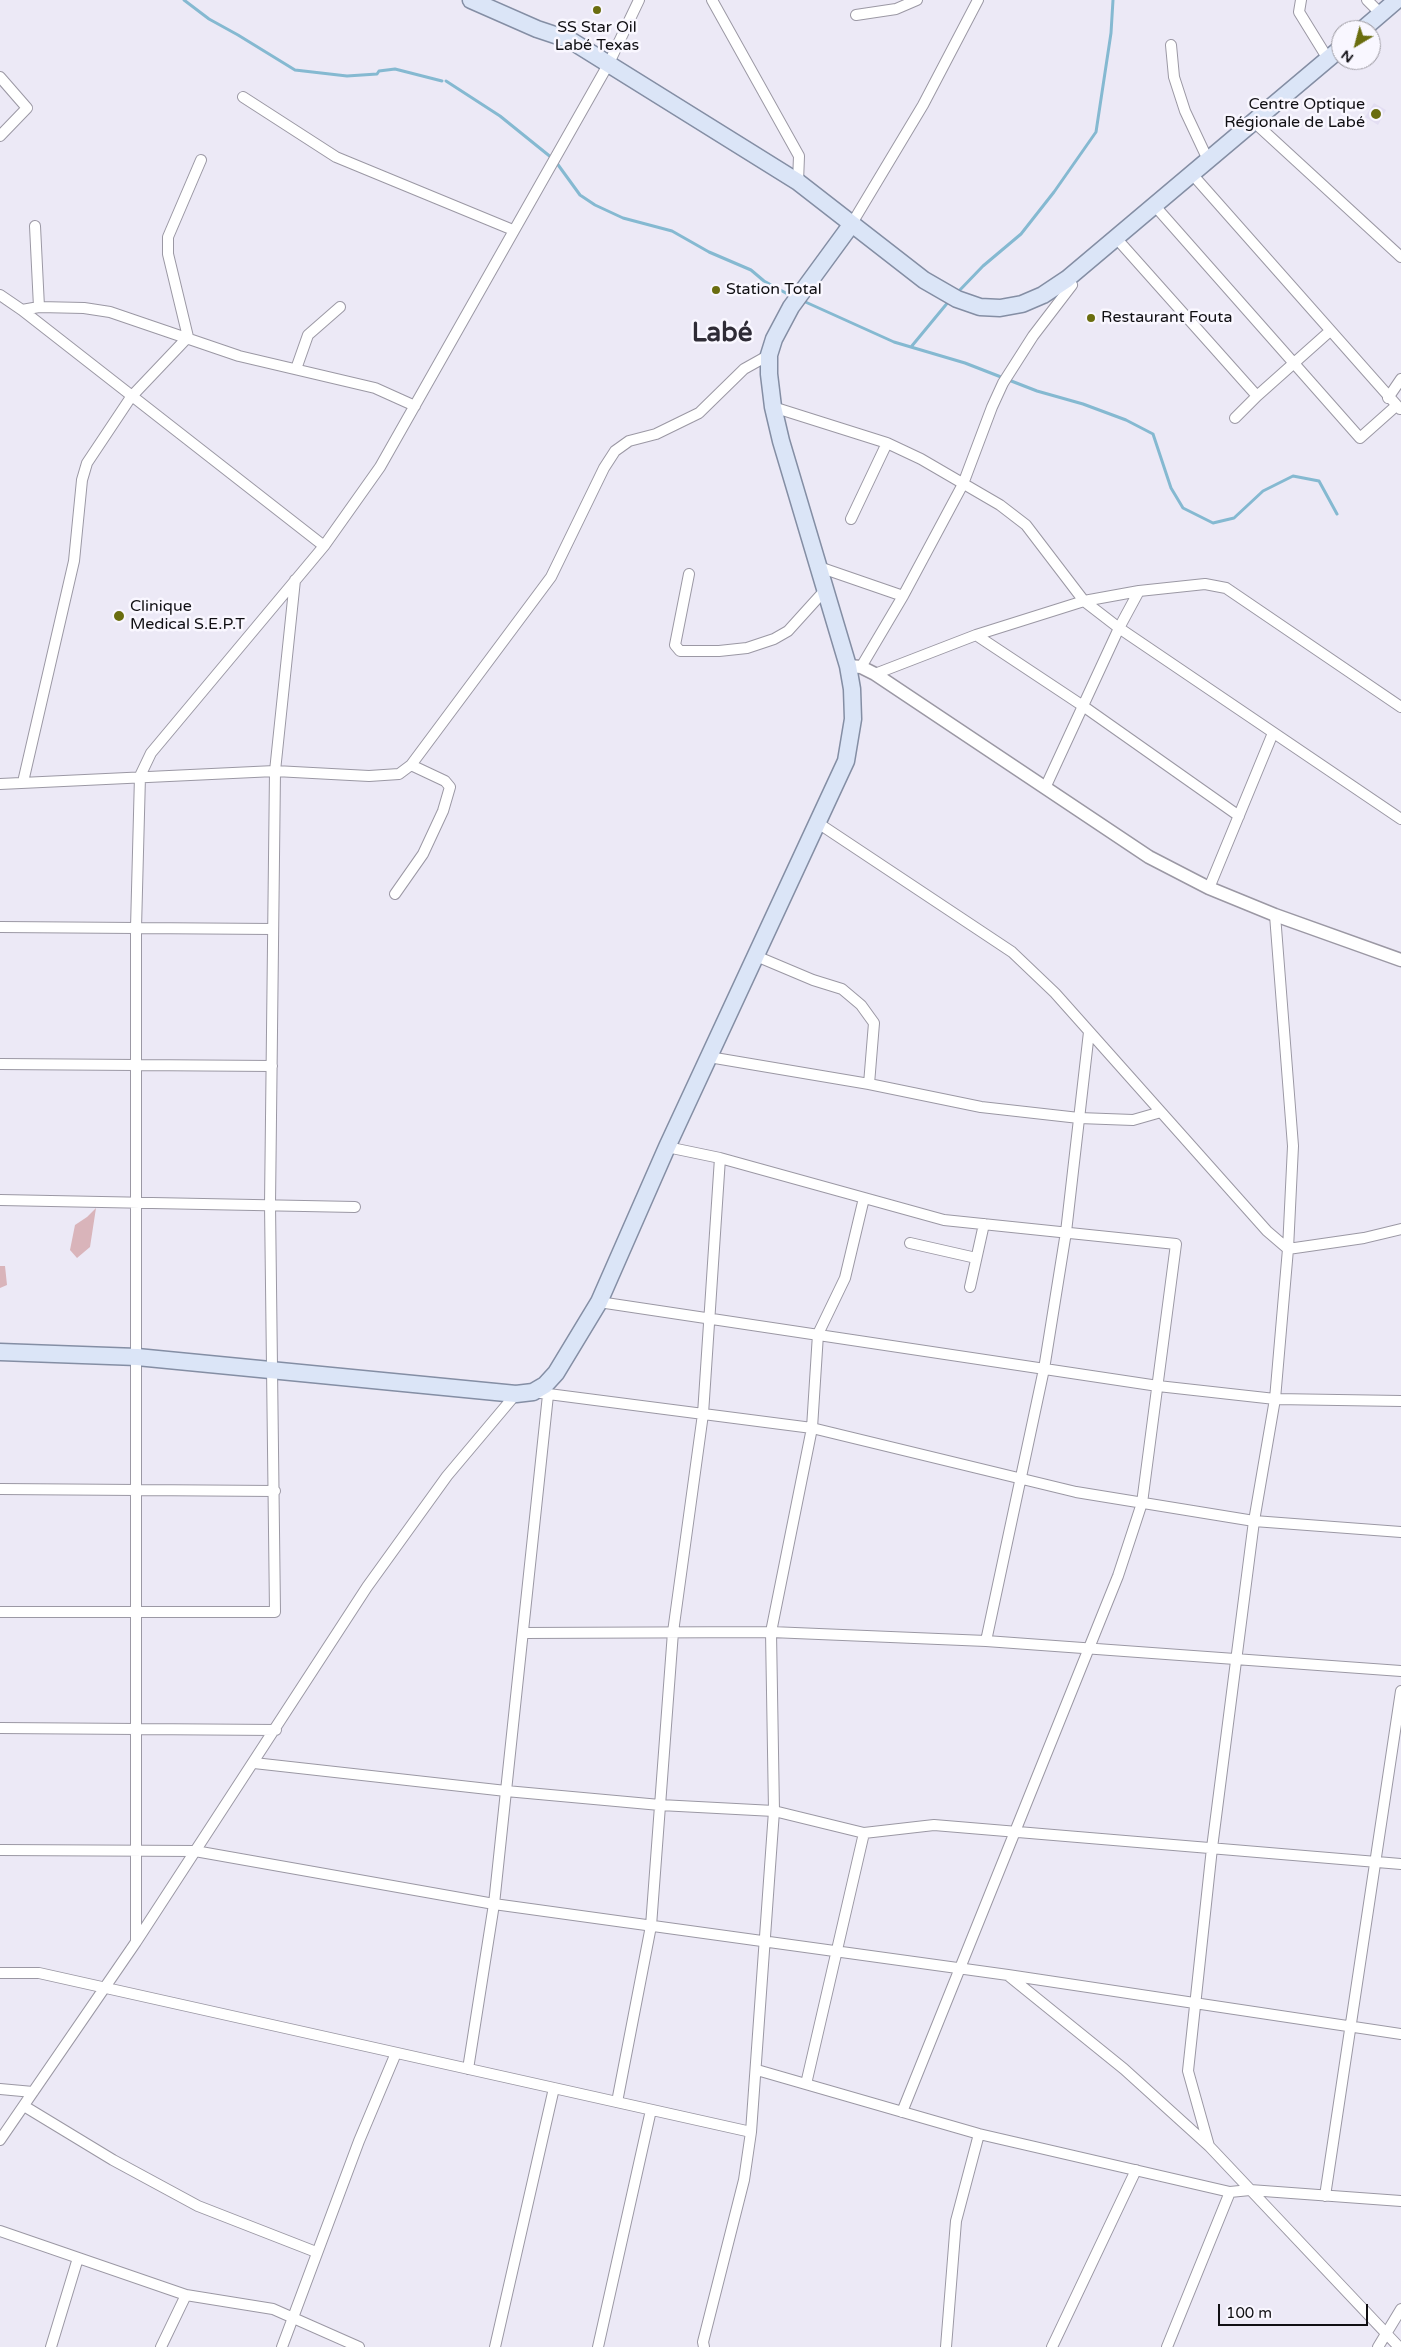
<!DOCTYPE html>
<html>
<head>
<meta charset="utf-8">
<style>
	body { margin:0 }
	#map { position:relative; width:1401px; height:2347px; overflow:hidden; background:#ece9f6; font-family:"Varela Round",sans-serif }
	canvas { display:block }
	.north { position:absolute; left:1331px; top:20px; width:50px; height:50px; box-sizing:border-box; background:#f9f7ff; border:1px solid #9c9aa1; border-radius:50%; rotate:217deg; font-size:14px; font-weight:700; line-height:20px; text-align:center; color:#100f13 }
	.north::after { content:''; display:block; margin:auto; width:18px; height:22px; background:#6a6d0f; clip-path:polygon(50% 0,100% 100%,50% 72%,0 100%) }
	.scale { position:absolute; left:1218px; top:2304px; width:150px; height:22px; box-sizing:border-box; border:2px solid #100f13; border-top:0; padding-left:6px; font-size:15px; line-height:18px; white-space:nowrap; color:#100f13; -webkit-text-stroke:4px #f9f7ff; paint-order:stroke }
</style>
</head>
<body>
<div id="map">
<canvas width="1401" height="2347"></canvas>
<div class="north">N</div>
<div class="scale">100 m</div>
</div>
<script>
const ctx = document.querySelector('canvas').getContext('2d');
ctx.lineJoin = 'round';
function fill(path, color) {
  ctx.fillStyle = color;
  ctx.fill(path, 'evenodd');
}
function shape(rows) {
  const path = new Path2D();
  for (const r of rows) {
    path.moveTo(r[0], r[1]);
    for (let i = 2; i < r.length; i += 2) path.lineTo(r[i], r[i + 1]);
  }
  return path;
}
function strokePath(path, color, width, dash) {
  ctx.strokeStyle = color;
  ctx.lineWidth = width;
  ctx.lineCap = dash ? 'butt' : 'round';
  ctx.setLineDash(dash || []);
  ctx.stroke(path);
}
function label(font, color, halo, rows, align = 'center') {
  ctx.font = font + ' "Varela Round",sans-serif';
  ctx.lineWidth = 5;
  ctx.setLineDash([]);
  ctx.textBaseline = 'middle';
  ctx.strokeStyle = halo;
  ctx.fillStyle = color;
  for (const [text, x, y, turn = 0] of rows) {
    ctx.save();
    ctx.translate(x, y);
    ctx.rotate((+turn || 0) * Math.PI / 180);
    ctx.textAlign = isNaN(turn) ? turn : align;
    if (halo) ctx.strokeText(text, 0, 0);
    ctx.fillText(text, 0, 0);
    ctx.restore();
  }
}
fill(shape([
	[1374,103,1386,110,1378,125,1365,117]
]), '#e3def2');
fill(shape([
	[96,1208,90,1247,77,1258,70,1250,75,1225,87,1217],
	[0,1266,5,1266,7,1285,0,1288]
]), '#d9b4ba');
strokePath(shape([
	[184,0,209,19,238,35,295,70,347,76,377,74,379,71,395,69,442,81],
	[446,81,500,116,552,158],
	[556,162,580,195,595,205,623,218,672,231,709,252,751,270,764,281,793,297],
	[957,293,983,266,1021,234,1054,192,1096,132,1111,33,1113,0],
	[801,300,894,342,965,363,1037,391,1083,404,1126,420,1153,434,1171,488,1183,508,1213,523,1234,518,1263,491,1293,476,1319,481,1337,514],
	[911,347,949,301]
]), '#85b9d1', 3);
const minor = shape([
	[712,0,799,156,798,182],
	[1301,0,1299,12,1328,59],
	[1367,0,1381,14],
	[856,15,896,9,917,0],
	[1171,45,1174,77,1185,111,1208,160],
	[0,77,27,108,0,136],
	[243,97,336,157,513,230],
	[1254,122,1401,257],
	[1192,174,1400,409],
	[1155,206,1360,438,1396,406],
	[851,225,923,105,978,0],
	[35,226,39,307],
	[1117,239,1257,396],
	[0,295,22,310,324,546],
	[22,310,39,307,84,308,110,312,239,356,375,388,415,406],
	[296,369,308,335,340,307],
	[1388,398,1401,379],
	[773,407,887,443,921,459,1000,505,1026,525,1084,601,1119,628,1401,819],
	[1235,418,1257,396,1330,331],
	[851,519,887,443],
	[819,567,903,596],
	[689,574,675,645,680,651,719,651,747,648,774,639,788,631,826,589],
	[976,635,1083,706,1239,816],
	[861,667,903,596,963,484,992,407,1003,383,1033,336,1072,285,1067,279],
	[875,674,976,635,1084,601,1139,591,1205,584,1226,588,1401,707],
	[23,782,74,561,82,480,87,463,131,397,188,337,168,254,168,237,201,160],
	[0,784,275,771,369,776,399,774,411,765,551,577,604,468,615,451,629,441,656,434,699,413,744,369,769,355],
	[1045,788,1119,628,1139,591],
	[818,823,1012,952,1055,993,1267,1231,1288,1249,1364,1238,1401,1229],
	[1209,888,1273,733],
	[395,894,423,854,443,811,450,787,445,781,411,765],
	[0,927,273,929],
	[756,956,813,980,842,989,861,1005,874,1023,869,1084],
	[709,1057,869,1084,981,1107,1079,1118,1133,1120,1161,1112],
	[0,1064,272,1066],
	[667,1147,720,1158,944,1220,1176,1244,1142,1503,1118,1576,902,2112],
	[0,1200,355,1207],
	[910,1243,976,1258],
	[970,1287,984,1224],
	[599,1302,1158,1386,1275,1399,1401,1401],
	[533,1392,812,1428,1076,1492,1254,1521,1401,1532],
	[0,1489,275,1491],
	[0,1612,275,1612,270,1204,275,771,295,580],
	[523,1633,771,1632,986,1641,1401,1671],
	[986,1641,1044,1369,1066,1232,1089,1032],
	[0,1728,276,1730],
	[254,1763,506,1791,660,1805,774,1811,864,1833,934,1825,1401,1864],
	[0,1850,195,1851,494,1904,1008,1975,1401,2034],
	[136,1942,136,928,140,776,151,753,324,546,380,467,609,63,639,0],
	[0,1973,39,1973,751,2132],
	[1009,1976,1124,2069,1209,2146,1399,2347],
	[468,2069,494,1904,548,1395],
	[757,2070,979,2134,1230,2192,1250,2190,1401,2201],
	[806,2084,864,1833],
	[0,2089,33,2092],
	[617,2102,651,1926,673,1632,703,1414,720,1158],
	[24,2106,113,2160,198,2206,316,2252],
	[0,2140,136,1942,367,1587,447,1476,516,1394],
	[1209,2146,1188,2071,1212,1848,1254,1521,1275,1399,1288,1249,1293,1146,1275,915],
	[1325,2196,1401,1691],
	[0,2231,186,2295,273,2309,359,2347],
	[51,2347,78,2258],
	[161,2347,186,2295],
	[282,2347,359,2141,396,2053],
	[495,2347,554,2088],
	[598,2347,651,2110],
	[704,2347,703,2342,744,2180,751,2132,774,1811,771,1632,812,1428,818,1334,845,1278,864,1198],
	[946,2347,956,2221,979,2134],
	[1052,2347,1136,2170],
	[1167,2347,1230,2192],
	[1378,2347,1401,2309]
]);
const tertiary = shape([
	[848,666,861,667,875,674,1149,857,1209,888,1275,915,1401,960]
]);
const primary = shape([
	[471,0,537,29,570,40,798,182,924,280,957,299,980,307,1000,308,1022,304,1043,295,1067,279,1341,48],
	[1362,30,1397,0],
	[0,1352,137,1357,516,1394,533,1392,545,1385,556,1373,599,1302,667,1147,846,761,853,719,852,689,848,666,781,441,773,407,769,374,769,355,774,339,791,307,851,225]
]);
strokePath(minor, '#9b98a4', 12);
strokePath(tertiary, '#9b98a4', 15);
strokePath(primary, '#848ea4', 19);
strokePath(minor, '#fff', 10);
strokePath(tertiary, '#fff', 12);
strokePath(primary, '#dbe5f7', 16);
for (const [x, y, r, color] of [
	[597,10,5,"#6a6d0f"],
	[1376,114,6,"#6a6d0f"],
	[716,290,5,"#6a6d0f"],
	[1091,318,5,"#6a6d0f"],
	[119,616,6,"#6a6d0f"]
]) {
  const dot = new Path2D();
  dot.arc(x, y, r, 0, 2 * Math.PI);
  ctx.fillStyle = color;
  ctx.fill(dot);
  strokePath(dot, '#f9f7ff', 2);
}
label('16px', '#100f13', '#f9f7ff', [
	["SS Star Oil",597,28,"center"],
	["Labé Texas",597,46,"center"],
	["Centre Optique",1365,105,"right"],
	["Régionale de Labé",1365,123,"right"],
	["Station Total",726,290],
	["Restaurant Fouta",1101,318],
	["Clinique",130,607],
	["Medical S.E.P.T",130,625]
], 'left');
label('bold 26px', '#2f2c36', '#f9f7ff', [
	["Labé",722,334]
]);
</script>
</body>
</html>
